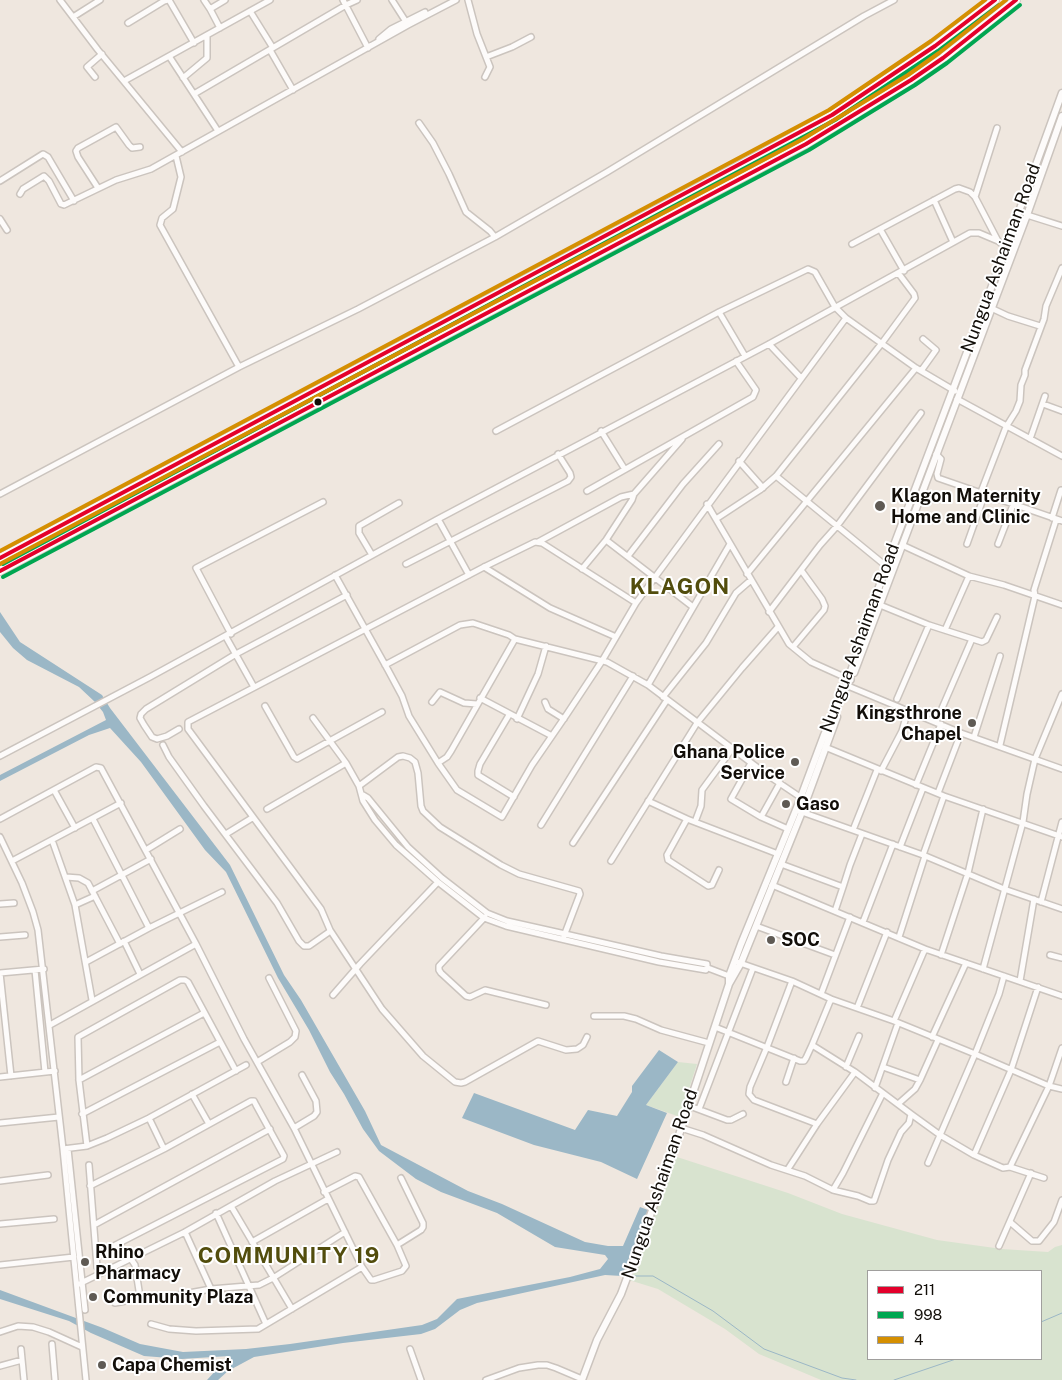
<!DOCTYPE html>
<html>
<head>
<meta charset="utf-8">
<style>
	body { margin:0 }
	#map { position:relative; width:1062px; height:1380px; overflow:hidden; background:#efe7df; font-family:"Public Sans",sans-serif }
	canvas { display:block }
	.legend { position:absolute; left:867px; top:1270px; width:175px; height:90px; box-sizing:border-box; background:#fff; border:1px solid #a09f9d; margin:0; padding:6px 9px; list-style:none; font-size:15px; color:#120e09 }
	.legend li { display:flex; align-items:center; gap:10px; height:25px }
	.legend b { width:25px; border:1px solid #a09f9d }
</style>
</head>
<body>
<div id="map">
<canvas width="1062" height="1380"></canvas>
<ul class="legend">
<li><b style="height:6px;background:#e4002b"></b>211</li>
<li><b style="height:6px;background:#00a651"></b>998</li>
<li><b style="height:6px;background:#d58f01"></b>4</li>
</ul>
</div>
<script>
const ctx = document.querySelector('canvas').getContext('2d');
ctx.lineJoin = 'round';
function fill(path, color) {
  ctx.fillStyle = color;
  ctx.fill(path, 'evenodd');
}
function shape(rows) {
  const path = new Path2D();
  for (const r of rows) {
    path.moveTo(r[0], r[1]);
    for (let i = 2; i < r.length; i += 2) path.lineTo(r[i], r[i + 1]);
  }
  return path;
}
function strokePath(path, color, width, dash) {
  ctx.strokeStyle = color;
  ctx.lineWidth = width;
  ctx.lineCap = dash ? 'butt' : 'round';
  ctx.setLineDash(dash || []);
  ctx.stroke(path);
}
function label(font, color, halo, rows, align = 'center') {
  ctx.font = font + ' "Public Sans",sans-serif';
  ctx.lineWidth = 4;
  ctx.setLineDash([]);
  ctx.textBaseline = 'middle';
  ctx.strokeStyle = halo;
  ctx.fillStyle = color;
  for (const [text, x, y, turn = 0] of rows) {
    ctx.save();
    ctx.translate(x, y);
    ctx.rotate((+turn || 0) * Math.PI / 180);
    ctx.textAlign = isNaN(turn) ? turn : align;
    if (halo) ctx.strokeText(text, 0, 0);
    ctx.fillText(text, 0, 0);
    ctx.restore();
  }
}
fill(shape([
	[678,1062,697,1064,680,1117,646,1105],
	[674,1156,788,1193,842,1214,937,1240,1002,1249,1048,1252,1055,1247,1062,1245,1062,1380,821,1380,759,1354,725,1329,658,1289,629,1280,633,1271],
	[868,1271,1041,1271,1041,1359,868,1359]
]), '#d8e3cf');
fill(shape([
	[0,612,20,642,102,695,110,708,230,865,284,975,301,1000,365,1111,381,1145,468,1191,502,1204,585,1242,608,1246,623,1246,640,1207,648,1210,622,1276,605,1275,477,1303,460,1310,435,1329,421,1334,343,1343,254,1357,228,1371,218,1380,207,1380,229,1356,182,1359,144,1356,91,1333,69,1321,0,1299,0,1290,103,1328,140,1344,183,1352,246,1349,290,1344,422,1325,437,1319,457,1299,570,1277,600,1269,608,1259,605,1255,555,1247,497,1213,441,1192,416,1179,379,1151,363,1129,344,1094,330,1072,309,1030,278,978,226,872,205,850,141,762,110,728,89,735,0,781,0,775,106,720,103,712,95,702,79,687,27,660,13,648,0,632],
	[659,1050,678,1062,646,1105,667,1113,637,1179,601,1162,534,1145,462,1118,474,1093,575,1130,588,1110,617,1116,632,1092,632,1086]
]), '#9bb7c6');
strokePath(shape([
	[632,1276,653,1276,713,1311,764,1349,842,1378,856,1380],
	[1041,1322,1062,1313],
	[894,1380,956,1359]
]), '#9bb7c6', 1);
const minor = shape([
	[60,0,98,50,182,152],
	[169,0,194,43],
	[204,0,210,9],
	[343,0,368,48,370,46],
	[392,0,408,25],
	[468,0,477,34,490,67,485,77],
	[250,11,273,48],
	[73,17,100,0],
	[128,23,164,1,168,0],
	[220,28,210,9,225,0],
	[379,39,391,29,425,12],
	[270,50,293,90],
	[169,56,218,131],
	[486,57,512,47,531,37],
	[95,77,87,67,102,54],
	[183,78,207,58,207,36],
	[124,81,270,0],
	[194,94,346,5,357,0],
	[419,123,433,143,449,174,466,212,490,231,495,237],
	[176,156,181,177,173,209,162,218,160,225,239,367],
	[0,181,43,154,48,157,74,201],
	[98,188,78,157,76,151,78,148,116,127,129,145,132,148,140,147],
	[20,194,23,189,44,176,49,181,61,204,64,205,116,180,151,169,408,25,456,0],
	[975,197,997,128],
	[934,200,953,242],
	[1027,215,1062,226],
	[0,219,7,230],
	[880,229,904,271],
	[852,244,955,189,959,188,970,192,975,197,998,241],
	[991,308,1008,316,1040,326],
	[719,312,745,356],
	[769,344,801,378],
	[921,371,936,350,923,339],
	[957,399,1062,456],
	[1043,404,1062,411],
	[496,431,719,312,808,269,815,272,835,307,846,318,916,368,955,391],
	[601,431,624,468],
	[1030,439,1045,396],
	[936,454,941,459,937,474,938,478,1062,521],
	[739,461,763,488],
	[776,476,886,566],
	[587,491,753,397,756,390,736,361],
	[0,494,239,367,358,309,495,237,607,172,864,16,894,0],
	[707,504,789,644,811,662,851,680],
	[1052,518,1061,490],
	[438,519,469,575],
	[716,519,760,490,776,476,882,343,915,298,914,294,899,274],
	[606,540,693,607],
	[538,542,621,497,634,494],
	[967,544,983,499,981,492,1006,427,1016,411,1020,401,1021,385,1025,375,1025,370,1044,319,1046,306,1062,268],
	[998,544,1013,505],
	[902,545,969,576,1004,585,1062,605],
	[372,555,359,533,359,526,399,503],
	[628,556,683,484,719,444],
	[406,564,568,481,571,477,570,473,558,454],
	[484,567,550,608,616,637],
	[582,569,606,540,632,500,634,494,682,439],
	[747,574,916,368],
	[335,575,388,670,402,696,409,716,438,763,447,757,451,751,515,639],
	[880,605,929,625,982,642,986,640,997,617],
	[769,612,820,545,837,526,921,413],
	[945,630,969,576],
	[231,634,196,568,323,502],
	[226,637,254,687],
	[793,647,824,610,825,606,822,599,801,570],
	[385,665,460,625,473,623,509,635,515,639,607,662,648,685,766,774,803,799],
	[648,685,730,544],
	[848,686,961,733,1062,769],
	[663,697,706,643,736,593,751,580],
	[480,698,552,736],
	[897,699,929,625],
	[432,702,440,692,464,703,477,704],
	[545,702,548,709,564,719],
	[265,706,294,757,297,759,382,712],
	[509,715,480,764,478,771,478,775,514,797],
	[313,718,346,763,359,786,363,801,375,820,396,845,438,882,484,918,506,926,659,962,706,970,707,968,707,964,661,956,565,934,507,921,487,913,442,878,408,847,368,798,363,795],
	[517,719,538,674,546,646],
	[936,722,972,639],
	[179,729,167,736,157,739,152,737,144,725,140,718,141,714,146,709,236,654,347,595],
	[974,737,1000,656],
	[163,745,169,757,204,806,277,903,299,941,304,946,309,946,329,932,330,930,321,909,188,729,188,722,484,567,535,542,542,543,636,603],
	[1000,745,1035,596,1034,590,1056,520],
	[825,747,944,796,1062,837],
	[0,756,150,677,438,519,769,344,970,233,979,233,998,241,1008,249],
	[438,763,457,790,502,817,532,765,567,714,602,661,636,603,846,318],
	[751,763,731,799,761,817,788,829],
	[881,771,902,731,908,710],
	[916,785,941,724],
	[359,786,398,757,403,756,410,758,415,762,418,773,421,806,423,811,440,827,501,865,519,874,579,891,580,894,564,936],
	[54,790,75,828],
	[938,793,961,733],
	[648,801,687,819,778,854],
	[267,809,346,763],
	[799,811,923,855,1004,889,1062,909],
	[761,817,780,783],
	[0,819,96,767,101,768,196,944,50,1025],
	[93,819,149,928],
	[687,819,667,855,668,860,708,886,712,885,719,870],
	[695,822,701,806,702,790,732,749],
	[541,825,633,676],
	[853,830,877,770],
	[226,834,252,818],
	[0,837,22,883,33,912,38,930,63,1149,86,1380],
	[52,840,75,905,92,1000],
	[573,843,667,700],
	[900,847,923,788],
	[146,850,180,829],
	[923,855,944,796],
	[12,861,121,803],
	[611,861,697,723,742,668,778,627],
	[781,864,843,887,850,865,862,834],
	[66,877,79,878,88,883,120,944],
	[772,885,925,949,1062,996],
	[92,891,151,859],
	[1041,902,1062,822],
	[0,904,14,903],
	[75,905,95,896],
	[835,911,843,887],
	[485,917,439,966,439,970,441,973,466,996,470,997,485,990,546,1005],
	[863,922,893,844],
	[756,926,835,955],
	[330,930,382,1009,423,1056,455,1082,461,1083,465,1082,538,1041,566,1050,577,1049,583,1045,587,1037],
	[0,937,25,935],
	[899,937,925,856],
	[124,941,140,974],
	[941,955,968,873,983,809],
	[1050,955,1062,958],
	[86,962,149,928,222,892],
	[737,962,792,981,831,999,894,1021,975,1054,1049,1086,1062,1089],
	[708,968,729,976],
	[983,969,1023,822,1027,794,1035,759,1062,694],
	[35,970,45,1072],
	[0,973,11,1076],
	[0,973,44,969],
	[792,981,767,1047,750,1087,749,1094,754,1100,817,1124],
	[1020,981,1034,899],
	[821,994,850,917],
	[333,995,360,964,438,882],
	[857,1008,887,932],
	[594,1016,624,1016,636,1019,661,1030,709,1043],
	[894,1021,925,949],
	[715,1027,800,1061,804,1061,806,1058,812,1045],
	[932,1037,966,963],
	[257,1062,290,1042,295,1037,296,1031,269,978],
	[846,1067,859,1036],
	[883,1067,920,1080],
	[0,1077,55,1071],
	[79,1080,204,1013],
	[786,1082,794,1058],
	[875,1088,898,1023],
	[192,1094,209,1124],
	[898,1104,915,1089,920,1080,938,1040],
	[687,1105,727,1120,731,1120,743,1114],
	[699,1109,753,968],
	[82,1114,220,1042],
	[911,1114,940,1135,974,1155,1003,1168,1010,1167,1049,1086,1062,1048],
	[149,1118,164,1149],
	[0,1123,59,1117],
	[294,1128,314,1116,317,1112,316,1101,302,1075],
	[681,1128,703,1135,771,1165,805,1176,833,1190,843,1173,883,1093],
	[87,1146,79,1080,78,1037,180,980,185,980,188,982,236,1071],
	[63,1149,87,1146,107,1138,149,1118,246,1065],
	[68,1149,85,1310],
	[974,1155,1011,1070,1038,987],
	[928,1163,975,1054,999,994,1004,976],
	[89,1165,97,1267],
	[1010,1167,1044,1178],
	[788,1169,817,1124,855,1072,812,1045,831,999],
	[0,1181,48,1175],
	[90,1186,164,1149,251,1101,254,1101,256,1105,284,1156,283,1159,96,1255],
	[833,1190,858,1196,870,1201,874,1201,888,1160,901,1132,909,1123,911,1114,855,1072],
	[324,1192,355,1176,359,1177,397,1245,406,1266,402,1271,374,1280,371,1280,362,1267],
	[231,1206,292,1309],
	[216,1213,266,1324],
	[1010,1222,1032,1241,1039,1241,1054,1222,1062,1200],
	[0,1224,54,1219],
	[94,1225,270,1129],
	[185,1232,211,1289],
	[252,1242,328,1199],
	[397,1245,421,1230,423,1227,423,1223,401,1178],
	[999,1246,1031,1173],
	[131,1259,135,1265,140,1297,146,1300,150,1300,211,1289,259,1285,273,1278,345,1232],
	[0,1265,74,1257],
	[77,1285,185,1232,275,1181,337,1152],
	[115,1303,141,1298],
	[151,1324,169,1329,196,1331,258,1329,362,1267,294,1128,244,1039,196,944],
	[0,1332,18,1326,33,1327,49,1332,82,1347],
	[52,1344,55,1380],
	[21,1349,24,1380],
	[410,1349,421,1380],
	[0,1366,22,1360],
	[486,1380,519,1368,538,1365,547,1365,556,1368,582,1379]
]);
const major = shape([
	[854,673,1027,215,1062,116],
	[729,984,741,963,756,926,802,812,837,717],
	[582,1380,597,1340,621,1294,671,1159,729,984,729,976,741,944,796,810,824,735,846,686,886,566,989,294,1062,93]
]);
const highway = shape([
	[0,558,759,155,832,115,935,46,995,0],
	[0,571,806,144,911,80,943,58,1016,0]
]);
strokePath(minor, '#cbc4be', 8);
strokePath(major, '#cbc4be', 9);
strokePath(highway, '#cbc4be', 10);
strokePath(minor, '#fdfbfa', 5);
strokePath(major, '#fdfbfa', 6);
strokePath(highway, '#fdfbfa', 8);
strokePath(shape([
	[0,558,832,115,935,46,995,0],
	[0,571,806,144,911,80,943,58,1016,0]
]), '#e4002b', 4);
strokePath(shape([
	[3,564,835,120,938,51,999,5],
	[3,577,809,150,915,85,947,63,1020,5]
]), '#00a651', 4);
strokePath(shape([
	[0,551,829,110,931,41,985,0],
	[0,564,803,139,908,75,939,53,1006,0]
]), '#d58f01', 4);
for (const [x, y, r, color] of [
	[318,402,4.5,"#120e09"],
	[880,506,6,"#5f5a54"],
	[972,723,5,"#5f5a54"],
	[795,762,5,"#5f5a54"],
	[786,804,5,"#5f5a54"],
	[771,940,5,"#5f5a54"],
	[85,1262,5,"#5f5a54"],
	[93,1297,5,"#5f5a54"],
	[102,1365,5,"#5f5a54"]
]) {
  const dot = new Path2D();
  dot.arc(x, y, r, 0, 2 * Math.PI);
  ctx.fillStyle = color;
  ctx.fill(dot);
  strokePath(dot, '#fff', 2);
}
label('18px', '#120e09', '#fff', [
	["Nungua Ashaiman Road",1001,258,-70],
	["Nungua Ashaiman Road",860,638,-70],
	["Nungua Ashaiman Road",660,1184,-71]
]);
label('bold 18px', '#120e09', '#fff', [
	["Klagon Maternity",891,496],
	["Home and Clinic",891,517],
	["Kingsthrone",962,713,"right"],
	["Chapel",962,734,"right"],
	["Ghana Police",785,752,"right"],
	["Service",785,773,"right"],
	["Gaso",796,804],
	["SOC",781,940],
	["Rhino",95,1252],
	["Pharmacy",95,1273],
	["Community Plaza",103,1297],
	["Capa Chemist",112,1365]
], 'left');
ctx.letterSpacing = '1px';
label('bold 22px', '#524d0d', '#fff', [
	["KLAGON",680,587],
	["COMMUNITY 19",289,1256]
]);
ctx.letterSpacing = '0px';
</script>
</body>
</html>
